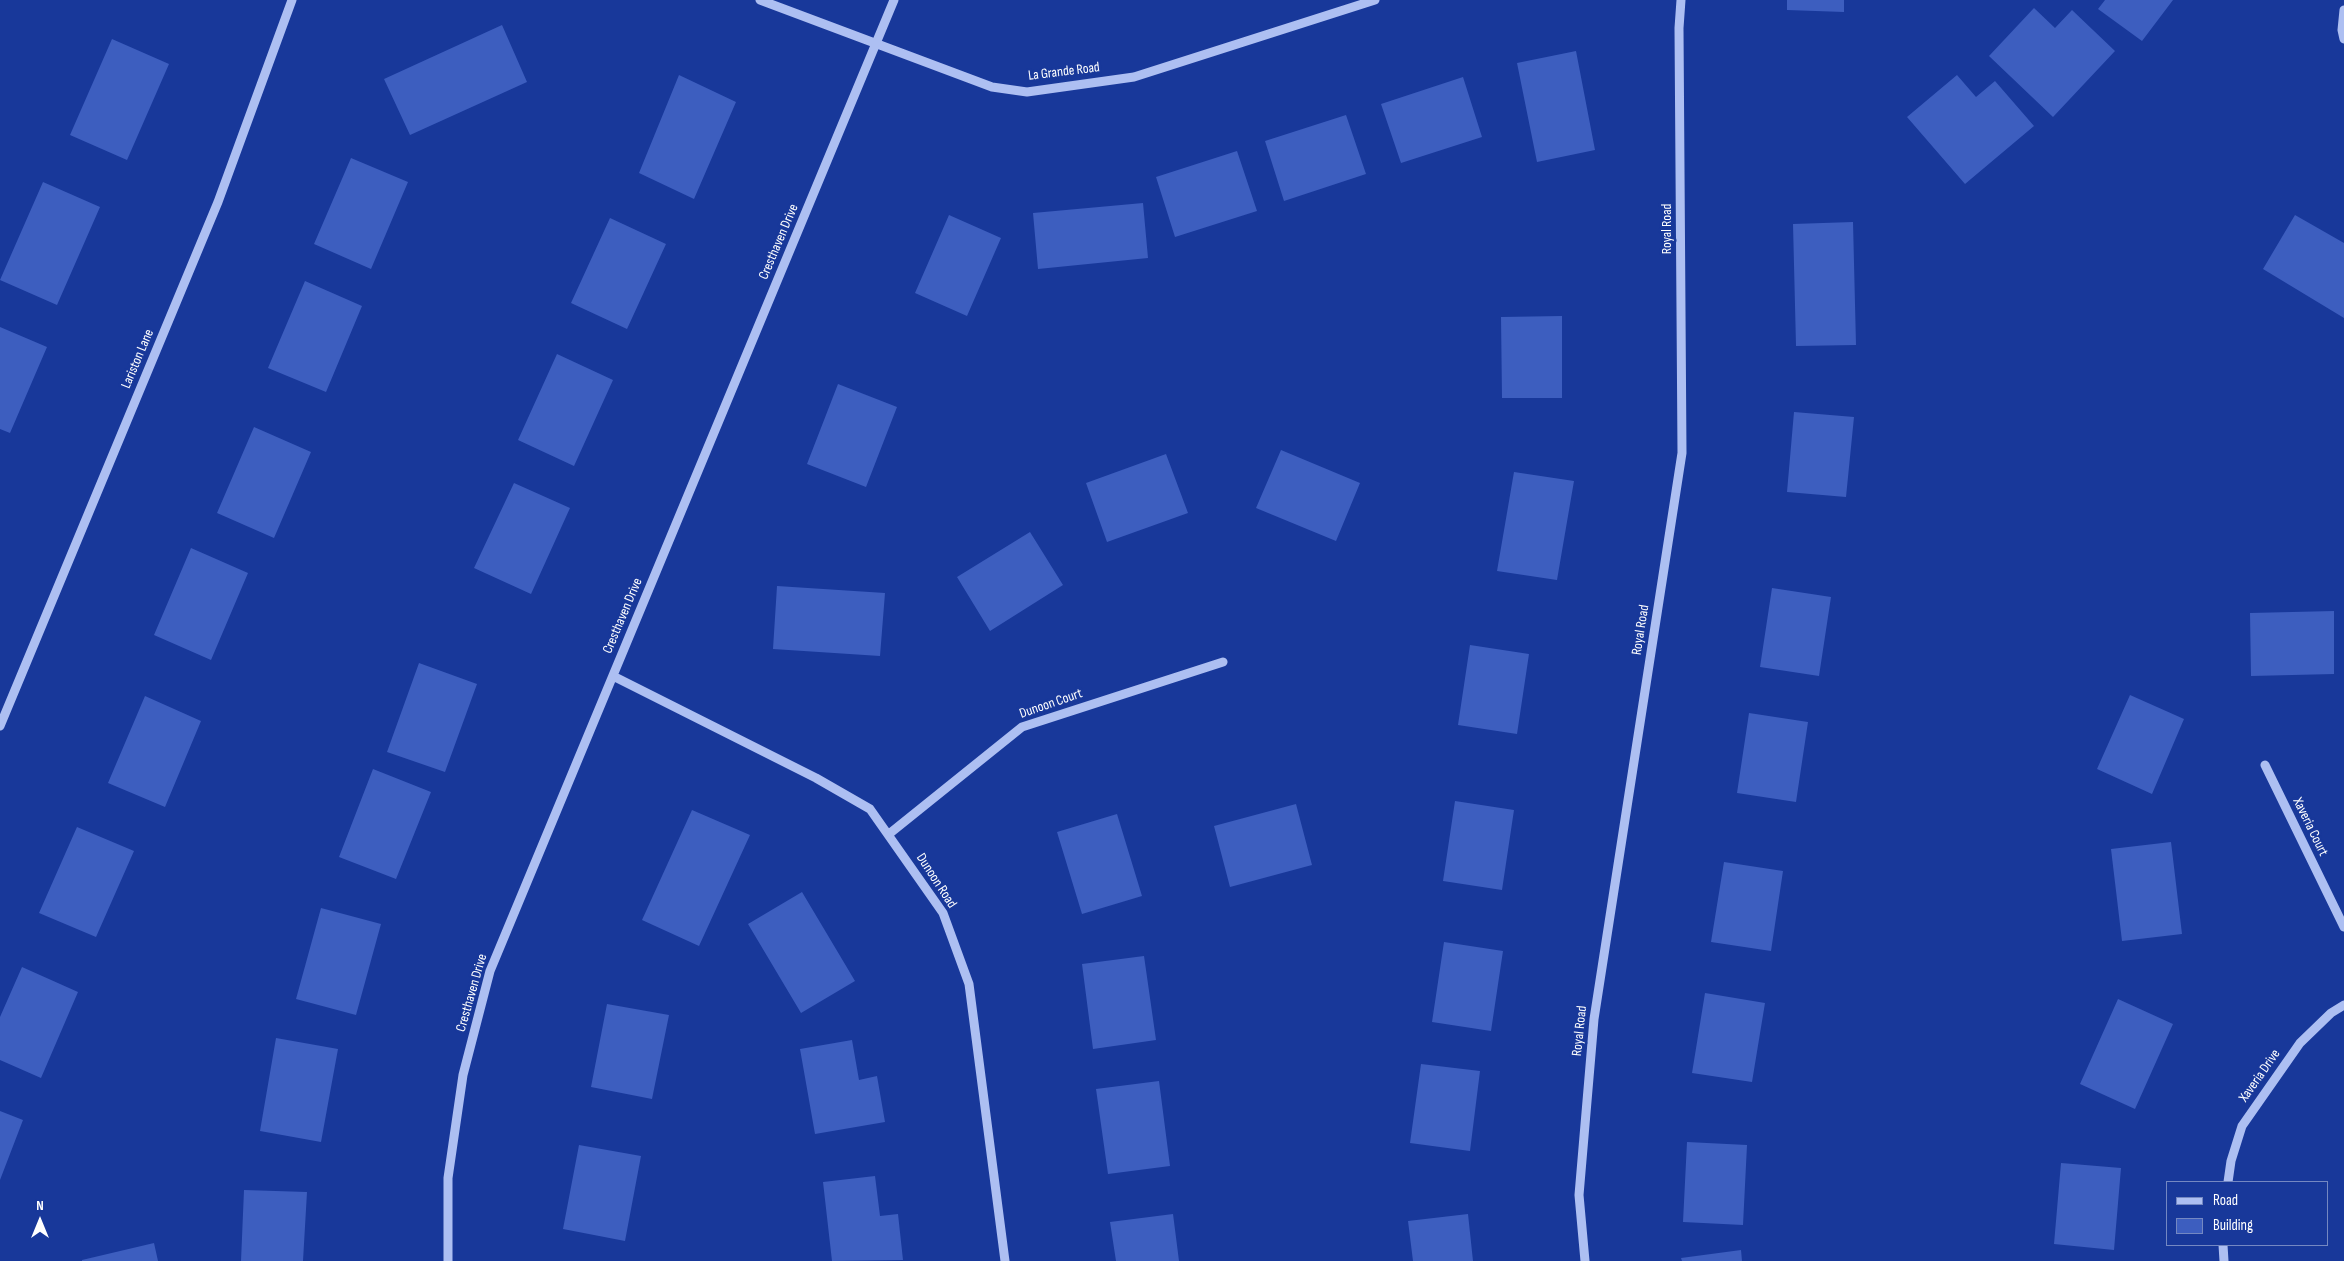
<!DOCTYPE html>
<html>
<head>
<meta charset="utf-8">
<style>
	body { margin:0 }
	#map { position:relative; width:2344px; height:1261px; overflow:hidden; background:#18389a; font-family:"Sofia Sans Condensed",sans-serif }
	canvas { display:block }
	.legend { position:absolute; left:2166px; top:1181px; width:162px; height:65px; box-sizing:border-box; background:#18389a; border:1px solid #7488c2; margin:0; padding:6px 9px; list-style:none; font-size:15px; color:#fff }
	.legend li { display:flex; align-items:center; gap:10px; height:25px }
	.legend b { width:25px; border:1px solid #7488c2 }
	.north { position:absolute; left:15px; top:1196px; width:50px; height:50px; -webkit-text-stroke:4px #18389a; paint-order:stroke; rotate:0deg; font-size:14px; font-weight:700; line-height:20px; text-align:center; color:#fff }
	.north::after { content:''; display:block; margin:auto; width:18px; height:22px; background:#fff; clip-path:polygon(50% 0,100% 100%,50% 72%,0 100%) }
</style>
</head>
<body>
<div id="map">
<canvas width="2344" height="1261"></canvas>
<ul class="legend">
<li><b style="height:6px;background:#adbff2"></b>Road</li>
<li><b style="height:14px;background:#3d5ebf"></b>Building</li>
</ul>
<div class="north">N</div>
</div>
<script>
const ctx = document.querySelector('canvas').getContext('2d');
ctx.lineJoin = 'round';
function fill(path, color) {
  ctx.fillStyle = color;
  ctx.fill(path, 'evenodd');
}
function shape(rows) {
  const path = new Path2D();
  for (const r of rows) {
    path.moveTo(r[0], r[1]);
    for (let i = 2; i < r.length; i += 2) path.lineTo(r[i], r[i + 1]);
  }
  return path;
}
function strokePath(path, color, width, dash) {
  ctx.strokeStyle = color;
  ctx.lineWidth = width;
  ctx.lineCap = dash ? 'butt' : 'round';
  ctx.setLineDash(dash || []);
  ctx.stroke(path);
}
function label(font, color, halo, rows, align = 'center') {
  ctx.font = font + ' "Sofia Sans Condensed",sans-serif';
  ctx.lineWidth = 5;
  ctx.setLineDash([]);
  ctx.textBaseline = 'middle';
  ctx.strokeStyle = halo;
  ctx.fillStyle = color;
  for (const [text, x, y, turn = 0] of rows) {
    ctx.save();
    ctx.translate(x, y);
    ctx.rotate((+turn || 0) * Math.PI / 180);
    ctx.textAlign = isNaN(turn) ? turn : align;
    if (halo) ctx.strokeText(text, 0, 0);
    ctx.fillText(text, 0, 0);
    ctx.restore();
  }
}
fill(shape([
	[1787,0,1844,0,1844,12,1787,10],
	[2105,0,2173,0,2142,41,2098,9],
	[2034,8,2055,28,2072,10,2115,51,2053,117,1989,56],
	[502,25,527,82,410,135,384,79],
	[112,39,169,64,127,160,70,135],
	[1576,51,1595,150,1537,162,1517,63],
	[679,75,736,102,694,199,639,173],
	[1957,75,1976,97,1995,81,2034,126,1965,184,1907,117],
	[1463,77,1482,137,1401,163,1381,104],
	[1346,115,1366,174,1284,201,1265,141],
	[1237,151,1257,211,1175,237,1156,177],
	[351,158,408,182,371,269,314,244],
	[43,182,100,207,57,305,0,280],
	[1143,203,1148,258,1038,269,1033,213],
	[949,215,1001,238,967,316,915,293],
	[2295,215,2344,243,2344,318,2263,269],
	[610,218,666,244,627,329,571,303],
	[1853,222,1856,345,1796,346,1793,224],
	[305,281,362,306,326,392,268,368],
	[1562,316,1562,398,1502,398,1501,317],
	[0,327,47,347,10,433,0,429],
	[557,354,613,380,574,466,518,440],
	[838,384,897,407,866,487,807,464],
	[1794,412,1854,417,1846,497,1787,492],
	[254,427,311,452,274,538,217,513],
	[1281,450,1360,483,1336,541,1256,508],
	[1166,454,1188,513,1107,542,1086,483],
	[1514,472,1574,481,1557,580,1497,571],
	[514,483,570,508,531,594,474,568],
	[1030,532,1063,585,990,631,957,577],
	[191,548,248,573,211,660,154,635],
	[777,586,885,593,880,656,773,649],
	[1772,588,1831,597,1819,676,1760,667],
	[2334,611,2334,674,2251,676,2250,613],
	[1470,645,1529,654,1517,734,1458,725],
	[419,663,477,684,445,772,387,752],
	[2130,695,2184,719,2152,794,2097,769],
	[145,696,201,721,165,807,108,783],
	[1749,713,1808,722,1796,802,1737,793],
	[373,769,431,792,396,879,339,857],
	[1455,801,1514,810,1502,890,1443,881],
	[1296,804,1312,865,1230,887,1214,826],
	[692,810,750,835,699,946,642,920],
	[1117,814,1142,896,1082,914,1057,832],
	[77,827,134,851,96,937,39,913],
	[2171,842,2182,934,2122,941,2111,849],
	[1724,862,1783,871,1771,951,1711,942],
	[802,892,855,981,801,1013,748,924],
	[321,908,381,924,356,1015,296,999],
	[1444,942,1503,951,1491,1031,1432,1022],
	[1144,956,1156,1040,1093,1049,1082,964],
	[22,967,78,992,41,1078,0,1060,0,1017],
	[1705,993,1765,1003,1752,1082,1692,1073],
	[2118,999,2173,1024,2135,1109,2080,1084],
	[607,1004,669,1015,652,1099,591,1087],
	[276,1038,338,1049,321,1142,260,1131],
	[852,1040,859,1080,877,1076,885,1122,815,1134,800,1049],
	[1421,1064,1480,1071,1470,1151,1410,1143],
	[1159,1081,1170,1166,1108,1174,1096,1089],
	[0,1111,23,1120,0,1180],
	[1687,1142,1747,1145,1743,1225,1683,1222],
	[579,1145,641,1156,625,1241,563,1229],
	[2061,1163,2121,1168,2114,1250,2054,1244],
	[875,1176,880,1216,898,1214,903,1260,832,1261,823,1182],
	[244,1190,307,1192,303,1261,241,1261],
	[1173,1214,1179,1261,1116,1261,1110,1222],
	[1468,1214,1473,1261,1413,1261,1408,1221],
	[154,1243,158,1261,82,1261,82,1260],
	[1741,1250,1742,1261,1682,1261,1681,1258]
]), '#3d5ebf');
strokePath(shape([
	[760,0,992,87,1027,92,1134,77,1375,0],
	[2344,10,2342,30,2344,39],
	[613,676,816,778,870,809,943,913,969,984,1005,1261],
	[0,726,218,202,292,0],
	[2265,765,2344,927],
	[889,834,1022,727,1223,662],
	[2228,1182,2231,1161,2242,1126,2300,1043,2331,1013,2344,1005],
	[2223,1245,2224,1261],
	[448,1261,448,1178,463,1075,490,971,894,0],
	[1585,1261,1579,1195,1594,1019,1682,453,1679,28,1681,0]
]), '#adbff2', 9);
label('14px', '#fff', '#18389a', [
	["La Grande Road",1064,72,-7],
	["Royal Road",1667,229,-90],
	["Cresthaven Drive",779,242,-67],
	["Lariston Lane",138,359,-67],
	["Cresthaven Drive",623,616,-67],
	["Royal Road",1641,630,-81],
	["Dunoon Court",1051,704,-19],
	["Xaveria Court",2310,827,64],
	["Dunoon Road",936,881,57],
	["Cresthaven Drive",472,993,-74],
	["Royal Road",1580,1031,-84],
	["Xaveria Drive",2260,1076,-55]
]);
</script>
</body>
</html>
